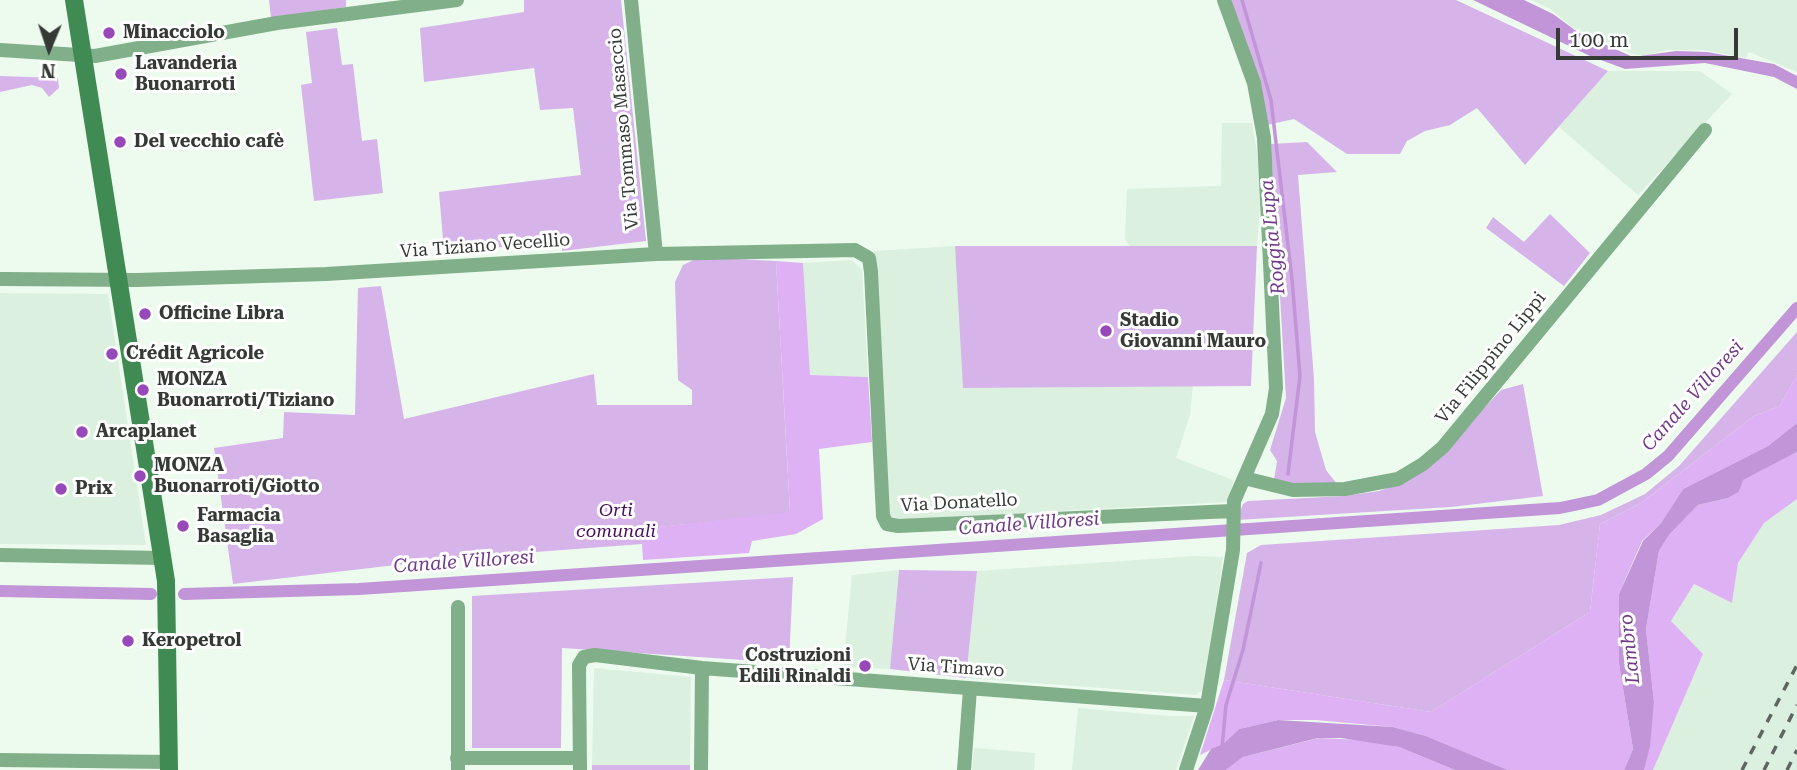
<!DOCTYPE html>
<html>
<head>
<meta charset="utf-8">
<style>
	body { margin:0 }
	#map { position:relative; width:1797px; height:770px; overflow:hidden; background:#edfbef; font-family:"Roboto Serif",serif }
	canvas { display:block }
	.north { position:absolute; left:14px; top:14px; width:70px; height:70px; -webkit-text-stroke:5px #fff; paint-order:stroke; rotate:182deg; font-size:19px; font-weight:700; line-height:28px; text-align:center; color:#353a36 }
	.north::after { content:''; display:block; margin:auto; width:24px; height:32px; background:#353a36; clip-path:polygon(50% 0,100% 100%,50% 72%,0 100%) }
	.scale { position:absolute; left:1556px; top:28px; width:182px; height:32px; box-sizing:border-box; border:4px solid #353a36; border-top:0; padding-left:9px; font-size:21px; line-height:24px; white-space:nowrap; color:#353a36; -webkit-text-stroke:5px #fff; paint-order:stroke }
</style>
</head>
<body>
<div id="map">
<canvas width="1797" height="770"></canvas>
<div class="north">N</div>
<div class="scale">100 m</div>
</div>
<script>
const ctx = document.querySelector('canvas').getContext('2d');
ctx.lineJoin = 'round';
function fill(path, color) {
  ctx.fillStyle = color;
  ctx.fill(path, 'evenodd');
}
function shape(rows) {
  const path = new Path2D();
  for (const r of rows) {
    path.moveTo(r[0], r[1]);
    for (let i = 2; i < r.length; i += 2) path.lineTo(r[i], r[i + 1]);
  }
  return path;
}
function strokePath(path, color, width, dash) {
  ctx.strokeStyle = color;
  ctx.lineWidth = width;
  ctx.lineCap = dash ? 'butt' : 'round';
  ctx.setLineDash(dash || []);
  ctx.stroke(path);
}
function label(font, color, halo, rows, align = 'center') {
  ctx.font = font + ' "Roboto Serif",serif';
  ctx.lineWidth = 6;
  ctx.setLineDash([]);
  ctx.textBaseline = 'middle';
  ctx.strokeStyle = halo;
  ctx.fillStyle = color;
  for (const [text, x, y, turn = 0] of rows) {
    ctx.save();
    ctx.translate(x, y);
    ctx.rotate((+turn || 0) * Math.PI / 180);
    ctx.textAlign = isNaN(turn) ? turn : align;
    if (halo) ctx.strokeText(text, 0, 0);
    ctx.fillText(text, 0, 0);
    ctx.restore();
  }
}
fill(shape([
	[1531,0,1797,0,1797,72,1749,52,1746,58,1703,50,1666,50,1645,56,1632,54,1572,27,1549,8],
	[1608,71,1700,71,1732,94,1638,195,1559,127],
	[1222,123,1252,123,1262,182,1257,246,1130,247,1125,239,1127,189,1221,186],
	[955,246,964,388,1193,386,1190,415,1176,458,1233,480,1229,502,890,520,874,251],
	[852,260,862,270,868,377,810,375,803,263],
	[0,293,108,294,146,545,0,544],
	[1797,499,1797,770,1653,770,1703,654,1671,621,1693,584,1732,603,1738,563,1764,523],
	[1194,556,1223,557,1205,688,1196,695,966,678,977,571],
	[899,570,890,669,843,667,852,575],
	[594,668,691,677,690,765,592,765],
	[1078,708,1170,716,1194,716,1176,770,1072,770],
	[974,748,1035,753,1034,770,972,770]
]), '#dbf0df');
fill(shape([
	[269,0,346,0,346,7,271,18],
	[524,0,621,0,646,241,562,251,562,243,444,251,439,192,581,175,573,108,540,110,534,68,424,82,420,28,524,12],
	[1231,0,1456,0,1608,71,1525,165,1477,108,1450,125,1425,131,1407,141,1400,154,1347,154,1294,119,1267,125],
	[337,28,342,65,353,64,362,141,377,139,383,193,314,201,301,85,312,83,306,32],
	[0,76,58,78,59,88,49,97,42,88,32,85,0,92],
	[1307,142,1337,172,1298,175,1314,379,1315,432,1326,470,1337,484,1303,486,1274,480,1277,461,1270,450,1286,398,1271,144],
	[1550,214,1590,253,1564,286,1486,228,1493,217,1524,242],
	[955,246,1257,246,1251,386,963,388],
	[700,257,776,261,790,513,641,529,642,544,456,558,233,584,214,448,283,438,284,412,355,415,358,288,381,286,404,419,594,374,597,405,692,405,692,390,678,380,675,282,683,265],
	[1797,332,1797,375,1780,406,1754,416,1641,503,1600,524,1590,612,1431,712,1224,680,1247,553,1261,545,1559,525,1601,515,1645,494,1679,466],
	[1523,384,1543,496,1451,507,1237,520,1243,504,1248,501,1344,496,1379,491,1402,483,1457,437,1501,390],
	[899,570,977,571,966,678,890,669],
	[793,577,789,663,562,648,561,748,472,748,472,596],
	[592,765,690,765,690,770,592,770]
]), '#d6b3e9');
fill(shape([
	[776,261,803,263,810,375,868,377,872,442,819,449,823,519,796,534,752,541,749,553,643,560,641,529,790,512],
	[1797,375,1797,423,1768,446,1683,489,1661,523,1642,541,1619,594,1619,664,1633,749,1624,770,1508,770,1426,736,1393,727,1315,720,1278,720,1239,729,1223,744,1200,755,1224,680,1431,712,1590,612,1600,524,1641,503,1754,416,1780,406],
	[1797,452,1797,499,1764,523,1738,563,1732,603,1694,584,1671,621,1703,654,1653,770,1644,770,1654,702,1646,629,1659,551,1669,535,1698,505,1728,498,1739,492,1742,480],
	[1319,738,1363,740,1399,747,1455,770,1226,770,1243,757]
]), '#deb0f4');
fill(shape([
	[1473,0,1524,0,1553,14,1579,33,1633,57,1676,51,1707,52,1774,64,1797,76,1797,89,1774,77,1705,63,1625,69,1590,56],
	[1797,423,1797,452,1743,480,1739,492,1728,498,1698,505,1669,535,1659,551,1646,629,1654,702,1650,746,1644,770,1624,770,1633,749,1619,664,1619,594,1643,541,1661,523,1683,489,1768,446],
	[1278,720,1393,727,1426,736,1508,770,1455,770,1399,747,1341,738,1318,738,1243,757,1226,770,1198,770,1211,749,1223,744,1239,729]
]), '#c195d7');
strokePath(shape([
	[1242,0,1271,100,1292,279,1300,376,1288,474],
	[1222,748,1226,705,1243,650,1261,563]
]), '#c195d7', 3.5);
strokePath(shape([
	[0,591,151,594],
	[184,594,359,589,1560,508,1598,500,1646,474,1668,456,1797,308]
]), '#c195d7', 12);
strokePath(shape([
	[631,0,656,254],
	[0,50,95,56,277,23,457,0],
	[0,279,137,280,326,274,656,254,855,250,869,258,871,272,883,516,887,524,898,526,1232,511],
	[1244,478,1293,490,1345,489,1398,479,1423,464,1443,447,1705,130],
	[0,555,162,558],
	[457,758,580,758],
	[0,760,169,762],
	[458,770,458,607],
	[580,770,579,665,584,657,595,655,702,668,1207,706],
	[701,770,702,668],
	[964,770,970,689],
	[1186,770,1207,706,1233,550,1234,501,1272,414,1276,388,1264,138,1254,83,1224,0]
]), '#80af89', 14);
strokePath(shape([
	[74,0,166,581,169,770]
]), '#408b54', 18);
strokePath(shape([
	[1742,770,1797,665],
	[1764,770,1797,705],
	[1787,770,1797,750]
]), '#5f6661', 3.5, [9, 9]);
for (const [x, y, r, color] of [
	[109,33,7,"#9748b9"],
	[121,74,7,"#9748b9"],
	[120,142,7,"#9748b9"],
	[145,314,7,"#9748b9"],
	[1106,331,7,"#9748b9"],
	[112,354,7,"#9748b9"],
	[143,390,7,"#9748b9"],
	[82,432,7,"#9748b9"],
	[140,476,7,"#9748b9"],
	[61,489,7,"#9748b9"],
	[183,526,7,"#9748b9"],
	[128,641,7,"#9748b9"],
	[865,666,7,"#9748b9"]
]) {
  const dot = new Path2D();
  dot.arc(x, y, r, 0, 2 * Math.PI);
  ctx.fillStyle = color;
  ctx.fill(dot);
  strokePath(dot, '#fff', 2.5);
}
label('bold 18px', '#353a36', '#fff', [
	["Minacciolo",123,33],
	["Lavanderia",135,64],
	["Buonarroti",135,85],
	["Del vecchio cafè",134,142],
	["Officine Libra",159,314],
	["Stadio",1120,321],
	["Giovanni Mauro",1120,342],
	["Crédit Agricole",126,354],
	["MONZA",157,380],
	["Buonarroti/Tiziano",157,401],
	["Arcaplanet",96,432],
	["MONZA",154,466],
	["Buonarroti/Giotto",154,487],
	["Prix",75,489],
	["Farmacia",197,516],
	["Basaglia",197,537],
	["Keropetrol",142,641],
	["Costruzioni",851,656,"right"],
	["Edili Rinaldi",851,677,"right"]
], 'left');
label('18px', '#353a36', '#fff', [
	["Via Tommaso Masaccio",624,129,-95],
	["Via Tiziano Vecellio",485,246,-4],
	["Via Filippino Lippi",1491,358,-51],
	["Via Donatello",959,503,-3],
	["Via Timavo",956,668,4]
]);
label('italic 18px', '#470c5d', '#fff', [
	["Orti",616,511],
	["comunali",616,532]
]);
label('italic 19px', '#713a89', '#fff', [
	["Roggia Lupa",1273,237,-96],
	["Canale Villoresi",1693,396,-48],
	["Canale Villoresi",1029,524,-4],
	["Canale Villoresi",464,562,-4],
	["Lambro",1630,649,-96]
]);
</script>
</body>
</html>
